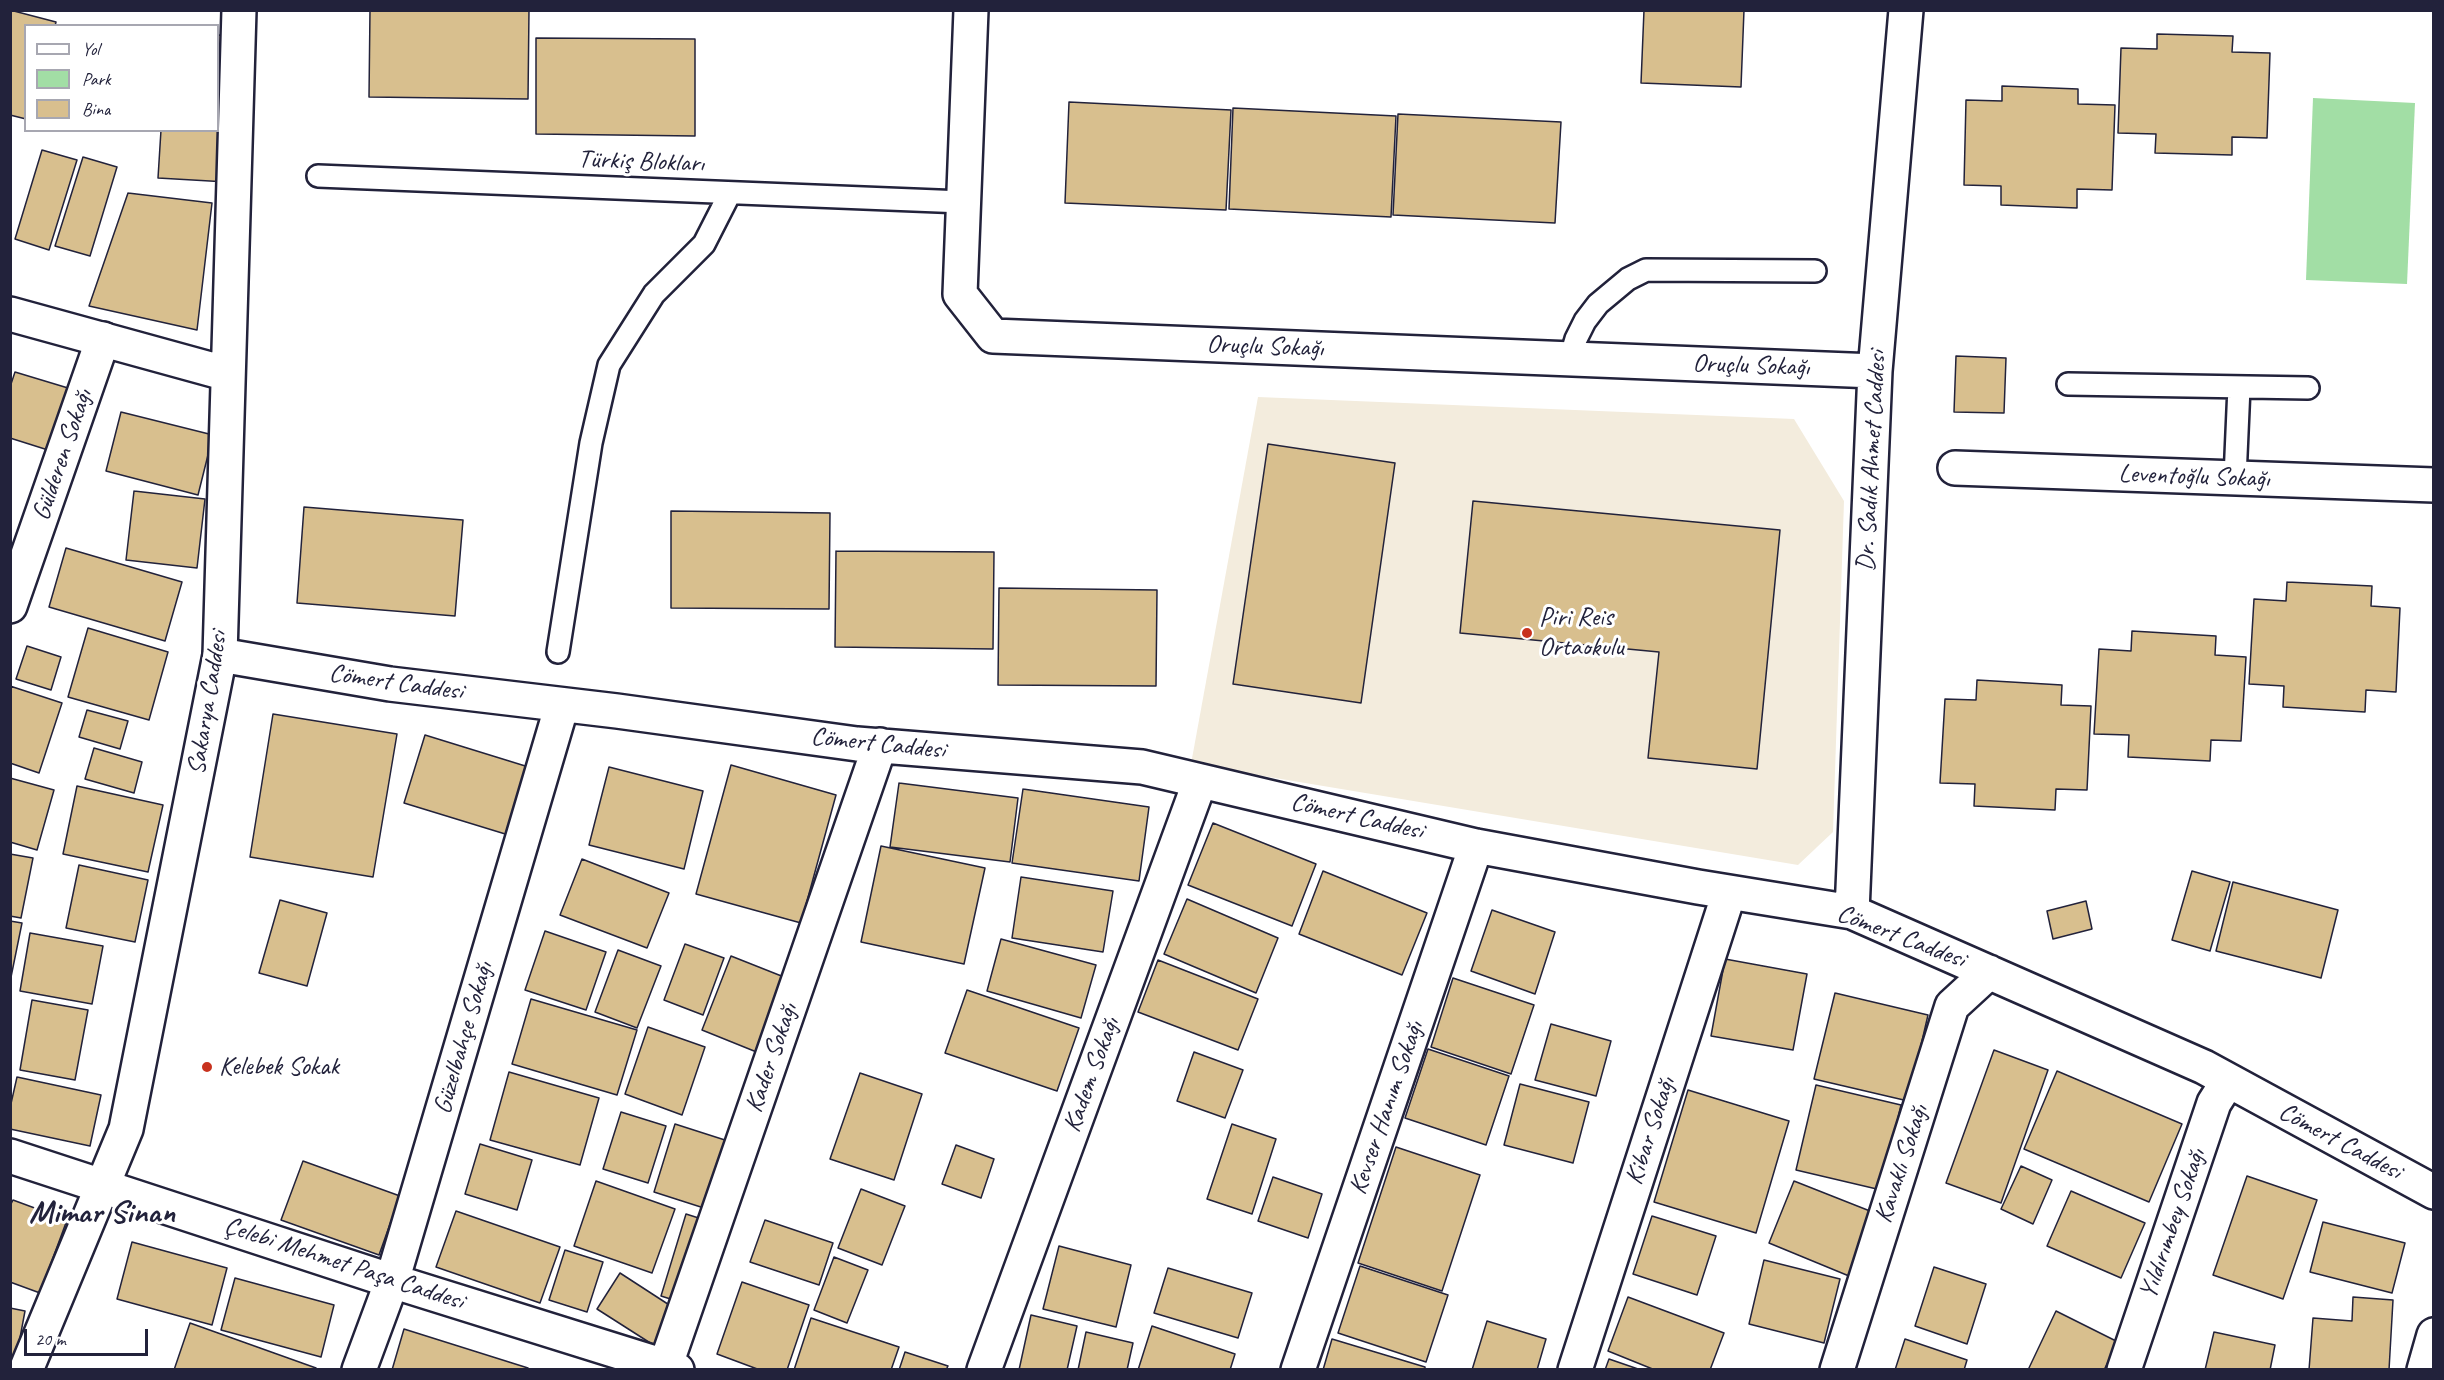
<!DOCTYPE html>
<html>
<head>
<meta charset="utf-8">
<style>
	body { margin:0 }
	#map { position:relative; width:2444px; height:1380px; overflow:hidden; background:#fff; font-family:Caveat,sans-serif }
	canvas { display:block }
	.frame { position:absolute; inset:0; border:12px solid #22223b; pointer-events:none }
	.legend { position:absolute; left:24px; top:24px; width:195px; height:108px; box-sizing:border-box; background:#fff; border:2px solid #a7a7b1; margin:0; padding:8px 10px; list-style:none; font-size:18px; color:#22223b }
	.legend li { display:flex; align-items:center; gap:12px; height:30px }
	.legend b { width:30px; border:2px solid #a7a7b1 }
	.scale { position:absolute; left:24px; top:1329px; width:124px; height:27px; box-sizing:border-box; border:3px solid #22223b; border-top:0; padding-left:8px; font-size:18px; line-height:21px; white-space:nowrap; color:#22223b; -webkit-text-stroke:4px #fff; paint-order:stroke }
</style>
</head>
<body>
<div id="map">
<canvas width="2444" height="1380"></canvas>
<div class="frame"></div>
<ul class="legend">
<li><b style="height:8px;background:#fff"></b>Yol</li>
<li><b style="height:16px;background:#a2dea5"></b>Park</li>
<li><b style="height:16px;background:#d8bf8e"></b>Bina</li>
</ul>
<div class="scale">20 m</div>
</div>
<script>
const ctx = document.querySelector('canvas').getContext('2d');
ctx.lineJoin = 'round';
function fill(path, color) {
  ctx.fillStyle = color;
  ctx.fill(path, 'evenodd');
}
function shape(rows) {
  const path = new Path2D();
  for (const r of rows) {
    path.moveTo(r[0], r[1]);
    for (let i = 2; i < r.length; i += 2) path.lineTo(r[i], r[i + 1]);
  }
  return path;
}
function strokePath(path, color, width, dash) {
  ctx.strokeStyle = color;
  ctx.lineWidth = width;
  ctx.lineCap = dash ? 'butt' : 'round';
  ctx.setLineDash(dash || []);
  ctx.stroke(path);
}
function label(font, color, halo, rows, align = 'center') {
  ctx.font = font + ' Caveat,sans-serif';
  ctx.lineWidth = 6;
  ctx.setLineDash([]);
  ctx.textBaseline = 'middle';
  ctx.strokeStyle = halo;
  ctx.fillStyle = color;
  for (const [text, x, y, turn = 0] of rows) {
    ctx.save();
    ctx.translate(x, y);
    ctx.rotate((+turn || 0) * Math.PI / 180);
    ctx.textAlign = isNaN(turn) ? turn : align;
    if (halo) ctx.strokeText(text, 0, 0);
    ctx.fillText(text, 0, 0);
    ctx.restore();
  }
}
fill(shape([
	[1258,397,1794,419,1844,501,1833,832,1798,865,1191,764]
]), '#f3ecdd');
fill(shape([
	[2313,98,2415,103,2407,284,2306,280]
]), '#a2dea5');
const building = shape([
	[10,10,56,22,55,26,26,26,26,119,10,115,10,10],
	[370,10,529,10,528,99,369,97,370,10],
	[1644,10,1744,10,1741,87,1641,83,1644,10],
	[2157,34,2233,36,2232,52,2270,53,2267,138,2232,137,2232,155,2155,153,2156,134,2118,133,2121,48,2157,49,2157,34],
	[218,35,235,36,227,182,158,178,161,130,218,130,218,35],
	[536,38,695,39,695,136,536,134,536,38],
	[2002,86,2078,89,2078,104,2115,105,2112,190,2077,189,2077,208,2001,205,2001,186,1964,185,1966,100,2002,101,2002,86],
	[1069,102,1231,110,1226,210,1065,203,1069,102],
	[1233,108,1396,116,1391,217,1229,209,1233,108],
	[1398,114,1561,122,1555,223,1393,215,1398,114],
	[42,150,77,160,49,250,15,239,42,150],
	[83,157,117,167,90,256,55,246,83,157],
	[128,193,212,203,197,330,89,306,128,193],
	[1956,356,2006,358,2004,413,1954,412,1956,356],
	[15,372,68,388,48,450,10,438,10,387,15,372],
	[121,412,213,435,198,495,106,471,121,412],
	[1268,444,1395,463,1361,703,1233,684,1268,444],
	[134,491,205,499,197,568,126,560,134,491],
	[1473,501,1780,530,1757,769,1648,758,1659,652,1460,633,1473,501],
	[304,507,463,520,455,616,297,603,304,507],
	[671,511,830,513,829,609,671,608,671,511],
	[66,548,182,582,165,641,49,607,66,548],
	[836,551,994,552,993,649,835,647,836,551],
	[2287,582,2372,586,2371,606,2400,608,2396,692,2366,690,2365,712,2283,707,2284,686,2249,684,2254,599,2286,601,2287,582],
	[999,588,1157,590,1156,686,998,685,999,588],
	[88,628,168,652,149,720,68,697,88,628],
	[2132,631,2216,636,2215,655,2246,657,2241,741,2211,740,2210,761,2128,757,2129,735,2094,734,2099,649,2131,651,2132,631],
	[27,646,61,657,51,690,16,679,27,646],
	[1977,680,2062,685,2061,705,2091,706,2087,790,2056,789,2055,810,1974,806,1975,784,1940,783,1945,699,1976,700,1977,680],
	[10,686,62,703,39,773,10,763,10,686],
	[87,710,128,721,120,749,79,737,87,710],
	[273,714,397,734,373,877,250,857,273,714],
	[425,735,535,769,515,837,404,803,425,735],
	[94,748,142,762,134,793,85,779,94,748],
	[731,765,836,795,801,923,696,894,731,765],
	[609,767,703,791,684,869,589,845,609,767],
	[10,778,54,790,37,850,10,842,10,778],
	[899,783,1018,798,1010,862,890,847,899,783],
	[77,786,163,805,148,872,63,854,77,786],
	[1023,789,1149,807,1139,881,1012,863,1023,789],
	[1213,823,1316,864,1292,926,1188,885,1213,823],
	[881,846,985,868,964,964,861,942,881,846],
	[10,854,33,858,21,918,10,916,10,854],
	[582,859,669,893,647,948,560,915,582,859],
	[79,865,148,880,135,942,66,928,79,865],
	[1323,871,1427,913,1402,975,1299,934,1323,871],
	[2192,871,2230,882,2210,951,2172,940,2192,871],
	[1021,877,1113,891,1103,952,1012,938,1021,877],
	[2233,882,2338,910,2321,978,2216,951,2233,882],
	[1187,899,1278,938,1256,993,1164,954,1187,899],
	[280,900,327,913,307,986,259,973,280,900],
	[2086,901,2092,929,2053,939,2047,911,2086,901],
	[1492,910,1555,932,1535,994,1471,971,1492,910],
	[10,921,22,923,10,982,10,921],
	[545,931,606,952,586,1010,525,990,545,931],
	[30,933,103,946,92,1004,20,991,30,933],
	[1001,939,1096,965,1081,1018,987,991,1001,939],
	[685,944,724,958,703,1015,664,1000,685,944],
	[618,950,661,966,637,1028,595,1012,618,950],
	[731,956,789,979,759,1053,702,1030,731,956],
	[1725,959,1807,974,1793,1050,1711,1036,1725,959],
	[1158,960,1258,999,1238,1050,1138,1012,1158,960],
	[1453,978,1534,1005,1511,1074,1431,1047,1453,978],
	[967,990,1079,1028,1057,1091,945,1053,967,990],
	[1835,993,1928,1015,1908,1101,1814,1079,1835,993],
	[531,999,637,1030,617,1095,512,1064,531,999],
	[32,1000,88,1010,75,1080,20,1070,32,1000],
	[1551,1024,1611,1041,1596,1096,1535,1080,1551,1024],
	[648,1027,705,1047,682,1115,625,1094,648,1027],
	[1428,1049,1509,1076,1486,1145,1405,1118,1428,1049],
	[1994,1050,2048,1070,2001,1203,1946,1183,1994,1050],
	[1194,1052,1243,1070,1225,1118,1177,1101,1194,1052],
	[2057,1071,2182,1124,2149,1202,2024,1149,2057,1071],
	[509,1072,599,1098,580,1165,490,1140,509,1072],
	[860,1073,922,1094,894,1180,830,1159,860,1073],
	[17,1077,101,1095,90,1146,10,1129,10,1108,17,1077],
	[1520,1084,1589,1102,1573,1163,1504,1145,1520,1084],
	[1816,1085,1901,1105,1881,1190,1796,1170,1816,1085],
	[1688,1090,1789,1121,1756,1233,1654,1202,1688,1090],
	[621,1112,666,1126,648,1183,603,1169,621,1112],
	[675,1124,728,1141,707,1209,654,1192,675,1124],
	[1232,1124,1276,1139,1252,1214,1207,1199,1232,1124],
	[480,1144,532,1160,517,1210,465,1194,480,1144],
	[956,1145,994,1159,981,1198,942,1184,956,1145],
	[1396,1147,1480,1175,1442,1291,1358,1263,1396,1147],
	[303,1161,400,1196,379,1255,281,1220,303,1161],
	[2021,1166,2052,1180,2033,1224,2001,1209,2021,1166],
	[2247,1176,2317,1200,2283,1299,2213,1275,2247,1176],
	[1273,1177,1322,1194,1308,1238,1258,1221,1273,1177],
	[596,1181,675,1209,652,1273,574,1246,596,1181],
	[1794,1181,1875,1213,1849,1276,1769,1243,1794,1181],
	[861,1189,905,1206,882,1265,838,1248,861,1189],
	[2071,1191,2145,1223,2121,1278,2047,1246,2071,1191],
	[13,1200,67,1220,40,1293,10,1282,10,1206,13,1200],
	[456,1211,560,1247,540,1303,436,1267,456,1211],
	[686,1214,705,1220,680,1302,661,1296,686,1214],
	[1652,1216,1716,1236,1697,1295,1633,1274,1652,1216],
	[765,1220,833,1243,819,1285,750,1262,765,1220],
	[2323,1222,2405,1243,2392,1293,2310,1272,2323,1222],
	[132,1242,227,1268,212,1325,117,1299,132,1242],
	[1059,1246,1131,1265,1116,1327,1043,1309,1059,1246],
	[565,1250,603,1262,587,1312,549,1300,565,1250],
	[834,1257,868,1270,847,1323,814,1310,834,1257],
	[1764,1260,1840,1279,1824,1343,1749,1324,1764,1260],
	[1360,1266,1448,1295,1426,1362,1338,1333,1360,1266],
	[1934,1267,1986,1284,1967,1344,1915,1326,1934,1267],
	[1168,1268,1252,1293,1238,1338,1154,1313,1168,1268],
	[620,1273,677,1310,655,1346,597,1309,620,1273],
	[235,1278,334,1305,321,1357,221,1330,235,1278],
	[742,1282,809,1305,787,1370,760,1370,717,1354,742,1282],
	[1628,1297,1724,1333,1710,1370,1655,1370,1608,1351,1628,1297],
	[2353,1297,2393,1300,2389,1370,2309,1370,2313,1318,2352,1321,2353,1297],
	[10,1308,25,1311,14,1370,10,1370,10,1308],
	[2056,1311,2118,1342,2104,1370,2028,1370,2056,1311],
	[1031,1315,1077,1326,1067,1370,1019,1370,1031,1315],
	[811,1318,899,1347,891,1370,794,1370,811,1318],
	[1487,1321,1546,1339,1537,1370,1472,1370,1487,1321],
	[190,1323,316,1368,315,1370,174,1370,190,1323],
	[1152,1326,1235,1354,1230,1370,1138,1370,1152,1326],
	[404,1329,528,1368,527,1370,392,1370,404,1329],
	[1086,1332,1133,1343,1127,1370,1078,1370,1086,1332],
	[2214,1332,2275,1345,2270,1370,2205,1370,2214,1332],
	[1332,1339,1425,1367,1425,1370,1323,1370,1332,1339],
	[1905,1339,1967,1360,1964,1370,1895,1370,1905,1339],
	[905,1352,948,1366,946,1370,899,1370,905,1352],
	[1609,1359,1641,1370,1605,1370,1609,1359]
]);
fill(building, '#d8bf8e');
strokePath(building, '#22223b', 1.5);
const service = shape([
	[318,176,963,202],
	[1570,359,1576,339,1585,321,1598,304,1628,279,1646,270,1815,271],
	[2068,384,2308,388],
	[2235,478,2239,387],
	[558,652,591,443,609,365,654,294,704,244,730,193]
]);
const minor = shape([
	[971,10,960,294,993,336,1875,371],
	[1955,468,2434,485],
	[10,606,103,339],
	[220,655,390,684,617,711,857,744,1142,767,1476,846,1698,887,1852,912,2204,1067,2434,1192],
	[1852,912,1875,371,1906,10],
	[10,1156,392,1281,677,1370],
	[359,1370,392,1281,562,705],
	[664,1370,880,745],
	[984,1370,1200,781],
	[1298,1370,1476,846],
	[1575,1370,1729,893],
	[1837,1370,1952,1006,1989,972],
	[2124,1370,2214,1103,2228,1081],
	[2424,1370,2434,1335]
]);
const tertiary = shape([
	[10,314,228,374],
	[26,1370,126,1129,220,655,239,10]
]);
strokePath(service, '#22223b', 26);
strokePath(minor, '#22223b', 38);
strokePath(tertiary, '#22223b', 38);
strokePath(service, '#fff', 21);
strokePath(minor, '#fff', 33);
strokePath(tertiary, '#fff', 33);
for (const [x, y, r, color] of [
	[1527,633,6,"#c8321e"],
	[207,1067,6,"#c8321e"]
]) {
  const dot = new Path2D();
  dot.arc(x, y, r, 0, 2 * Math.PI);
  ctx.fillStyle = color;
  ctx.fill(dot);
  strokePath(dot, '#fff', 2);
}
label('26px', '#22223b', '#fff', [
	["Türkiş Blokları",641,162,2],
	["Oruçlu Sokağı",1265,347,2],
	["Oruçlu Sokağı",1751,366,2],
	["Gülderen Sokağı",63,455,-71],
	["Dr. Sadık Ahmet Caddesi",1872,461,-87],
	["Leventoğlu Sokağı",2194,477,2],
	["Cömert Caddesi",396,683,8],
	["Sakarya Caddesi",208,703,-81],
	["Cömert Caddesi",878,744,6],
	["Cömert Caddesi",1357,817,13],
	["Cömert Caddesi",1901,937,21],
	["Güzelbahçe Sokağı",464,1038,-74],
	["Kader Sokağı",772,1058,-71],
	["Kadem Sokağı",1092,1075,-70],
	["Kevser Hanım Sokağı",1387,1108,-71],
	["Kibar Sokağı",1651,1131,-72],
	["Cömert Caddesi",2340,1142,28],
	["Kavaklı Sokağı",1902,1164,-72],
	["Yıldırımbey Sokağı",2173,1224,-71],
	["Çelebi Mehmet Paşa Caddesi",344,1264,18]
]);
label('26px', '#22223b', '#fff', [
	["Piri Reis",1539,618],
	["Ortaokulu",1539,648],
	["Kelebek Sokak",219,1067]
], 'left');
label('bold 32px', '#22223b', '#fff', [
	["Mimar Sinan",102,1214]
]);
</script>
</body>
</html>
